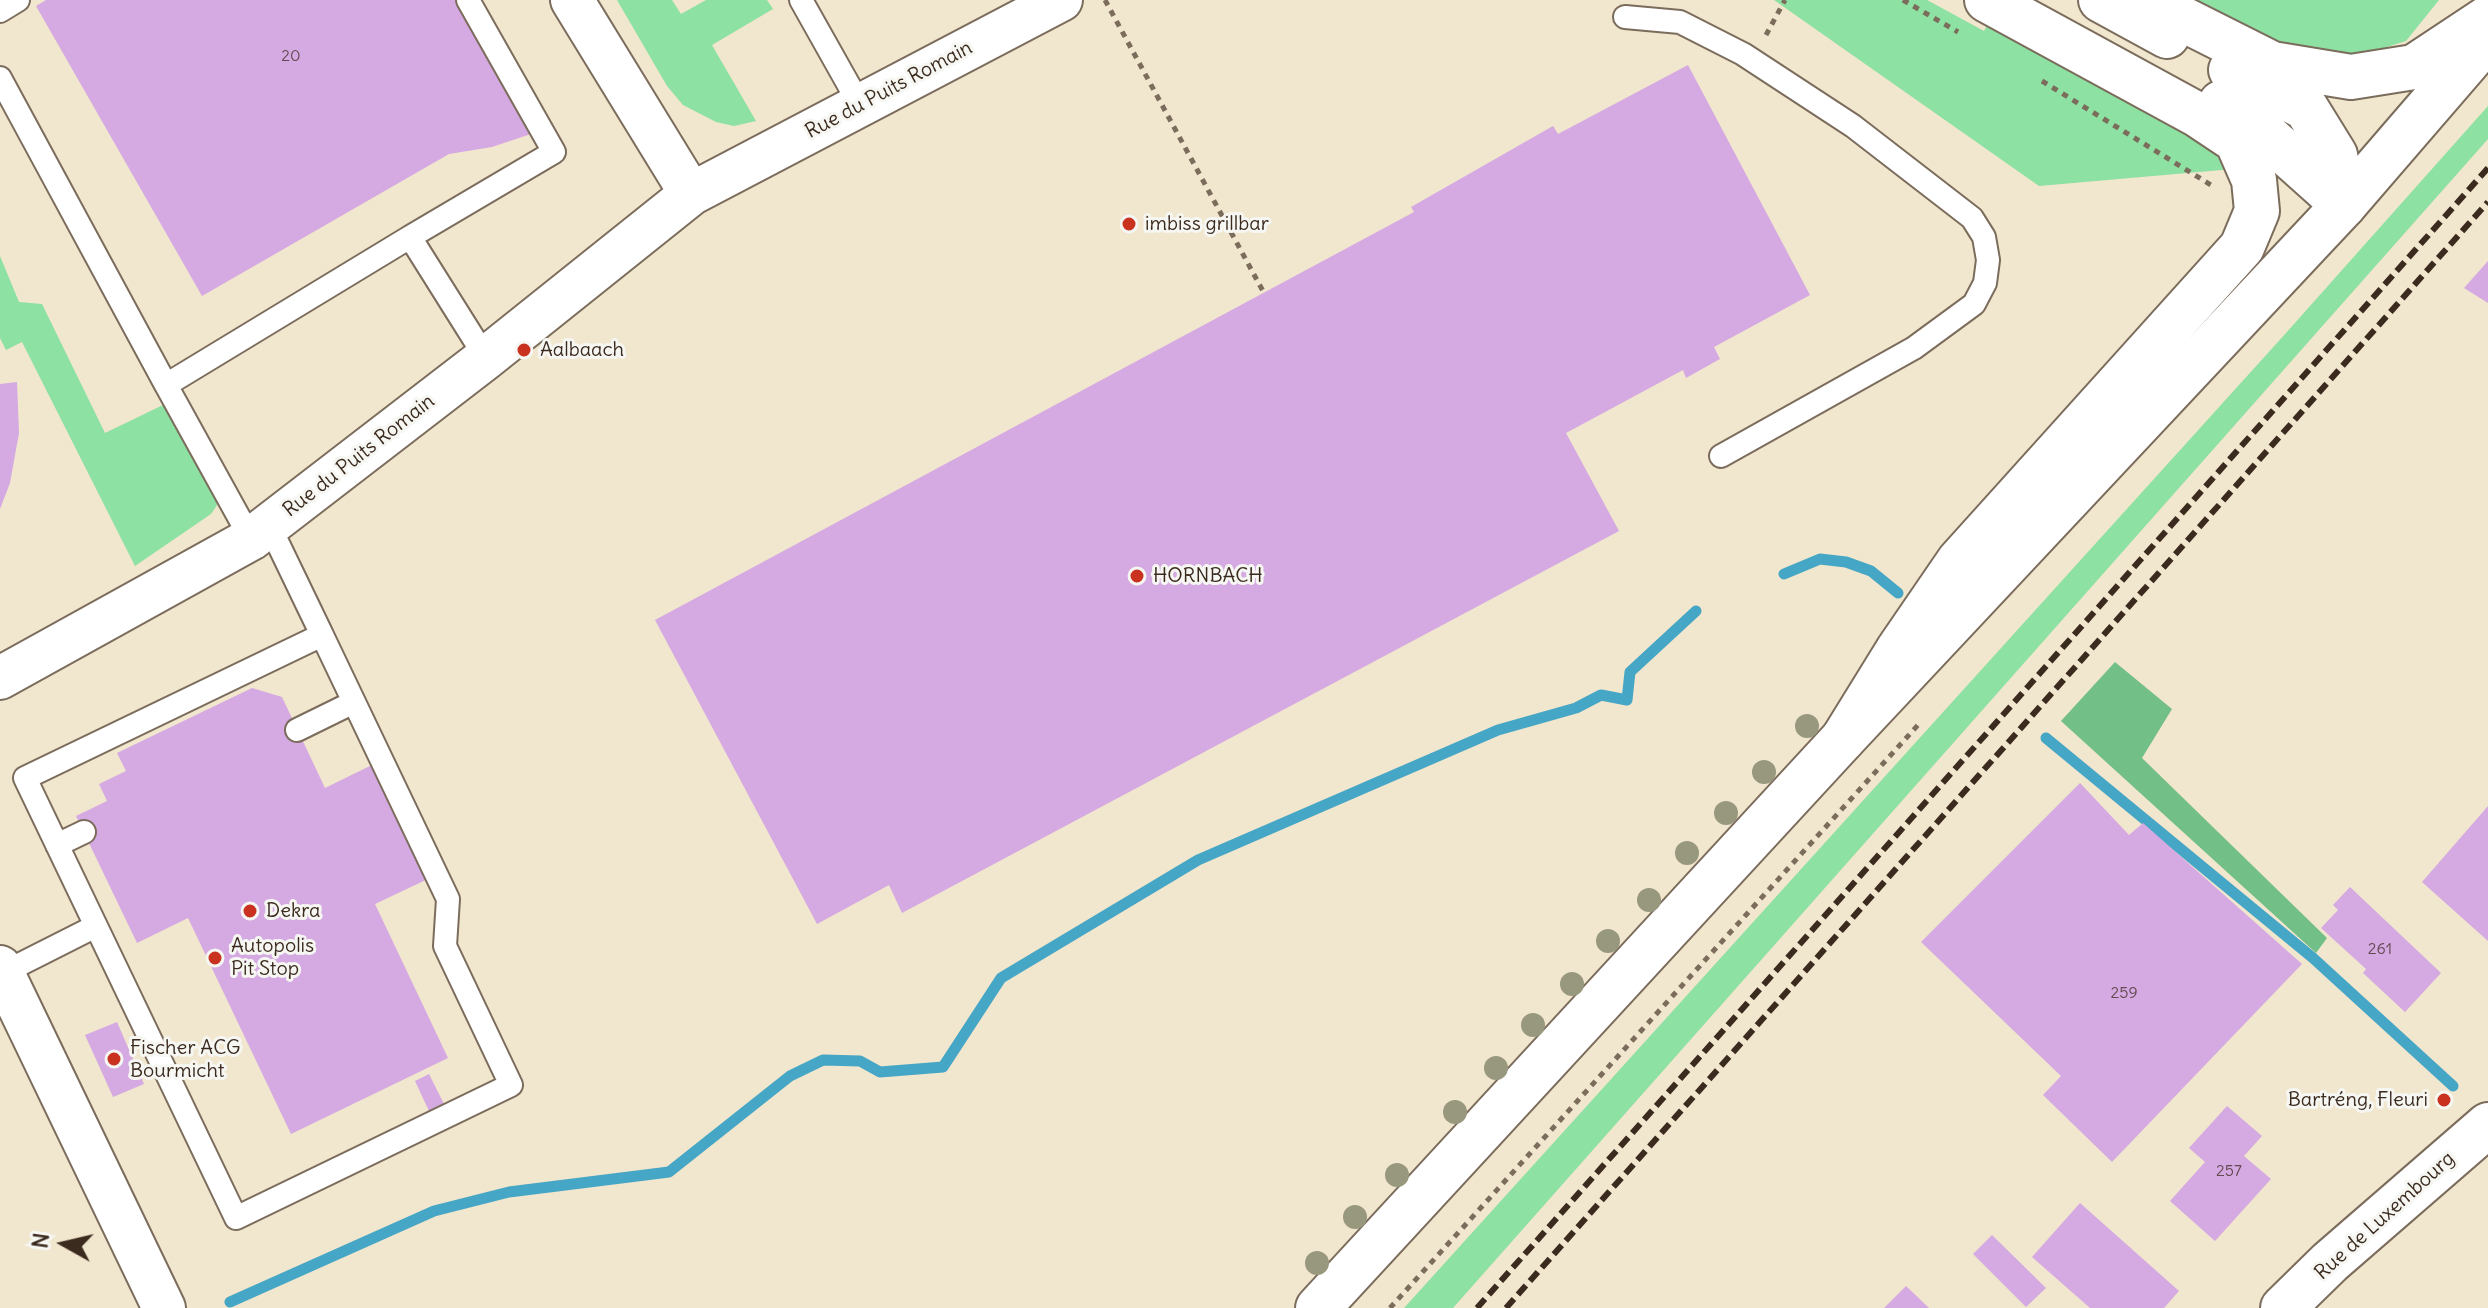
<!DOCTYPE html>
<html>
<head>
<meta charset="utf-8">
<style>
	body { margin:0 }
	#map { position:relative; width:2488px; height:1308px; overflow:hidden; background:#f1e6ce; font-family:Delius,sans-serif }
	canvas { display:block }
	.north { position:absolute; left:24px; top:1204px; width:80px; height:80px; -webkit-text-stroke:6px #f6f6f2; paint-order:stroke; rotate:278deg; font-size:22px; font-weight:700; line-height:32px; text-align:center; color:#3b2a1e }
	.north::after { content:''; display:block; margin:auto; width:28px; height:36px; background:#3b2a1e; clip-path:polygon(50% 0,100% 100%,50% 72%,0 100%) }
</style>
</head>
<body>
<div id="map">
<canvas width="2488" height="1308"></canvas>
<div class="north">N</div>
</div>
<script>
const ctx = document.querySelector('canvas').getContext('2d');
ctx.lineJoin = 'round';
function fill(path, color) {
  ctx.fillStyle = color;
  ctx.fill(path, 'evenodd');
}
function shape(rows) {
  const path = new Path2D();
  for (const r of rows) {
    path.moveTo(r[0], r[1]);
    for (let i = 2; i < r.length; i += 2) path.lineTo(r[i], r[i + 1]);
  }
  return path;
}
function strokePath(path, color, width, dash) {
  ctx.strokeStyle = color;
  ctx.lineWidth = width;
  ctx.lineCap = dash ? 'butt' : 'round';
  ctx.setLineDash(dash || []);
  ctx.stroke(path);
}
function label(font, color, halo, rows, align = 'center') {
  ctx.font = font + ' Delius,sans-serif';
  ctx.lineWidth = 6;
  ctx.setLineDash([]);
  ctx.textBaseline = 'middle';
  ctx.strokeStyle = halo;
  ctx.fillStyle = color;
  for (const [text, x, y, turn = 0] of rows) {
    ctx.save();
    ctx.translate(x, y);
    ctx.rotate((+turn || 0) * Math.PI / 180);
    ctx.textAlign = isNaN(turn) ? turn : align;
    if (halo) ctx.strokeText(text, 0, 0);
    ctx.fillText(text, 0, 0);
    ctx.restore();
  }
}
fill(shape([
	[617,0,672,0,681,14,706,0,767,0,773,9,712,45,756,121,734,126,716,122,683,105,667,86],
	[1774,0,1927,0,1984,31,1990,19,2210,136,2233,169,2039,186],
	[2174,0,2439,0,2406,41,2355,57,2313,53,2258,39],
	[2488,106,2488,139,1453,1308,1404,1308,2286,333],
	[0,256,19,302,42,304,105,433,163,405,214,493,217,505,211,514,135,566,22,342,6,350,0,338]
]), '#8de1a2');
fill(shape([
	[2115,662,2172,709,2142,758,2327,938,2316,953,2061,721]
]), '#72bf88');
strokePath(shape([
	[1784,574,1820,559,1846,562,1871,571,1898,593],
	[2046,738,2313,958,2453,1086],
	[230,1302,434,1211,509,1192,669,1172,790,1076,823,1060,860,1061,880,1072,943,1067,1001,978,1198,860,1498,730,1576,708,1601,695,1627,700,1630,672,1696,611]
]), '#46a6c5', 11);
fill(shape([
	[46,0,458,0,537,132,492,147,449,154,202,296,36,6],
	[1688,65,1810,295,1714,347,1720,359,1686,378,1683,370,1566,433,1619,531,902,913,889,885,817,924,655,620,1414,212,1411,207,1553,126,1558,134],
	[2488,261,2488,303,2464,288],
	[17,382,19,433,10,483,0,509,0,384],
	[252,688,282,697,325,788,376,763,430,878,375,904,448,1058,291,1134,188,918,137,943,76,816,107,801,99,784,126,771,117,753],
	[2080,783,2129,835,2143,823,2302,964,2112,1162,2043,1095,2061,1076,1921,942],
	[2488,806,2488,941,2422,882],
	[2350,887,2441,973,2405,1012,2363,973,2366,969,2321,928,2338,910,2333,905],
	[117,1022,144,1084,113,1097,85,1035],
	[429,1074,444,1104,429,1111,415,1081],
	[2227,1106,2262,1136,2244,1156,2271,1179,2215,1241,2170,1201,2205,1162,2189,1148],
	[2080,1203,2179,1291,2164,1308,2090,1308,2032,1257],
	[1992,1235,2046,1288,2026,1307,1973,1254],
	[1906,1286,1929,1308,1884,1308]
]), '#d5a9e2');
const lane = shape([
	[801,0,860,105],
	[0,11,18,0],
	[1625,17,1680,22,1743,54,1853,126,1972,218,1984,237,1988,260,1985,283,1974,304,1914,348,1721,456],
	[0,78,166,385],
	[410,237,554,152,468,0],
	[269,525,322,635],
	[251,539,166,385,410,237,486,358],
	[322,635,448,899,445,946,511,1085,236,1218,25,778,322,635],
	[297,730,354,702],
	[57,845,84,832],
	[3,973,96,926]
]);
const street = shape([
	[572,0,691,194],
	[0,678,251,539,486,358,691,194,1061,0],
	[0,967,164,1308]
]);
const secondary = shape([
	[2283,1308,2330,1262,2488,1125]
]);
const primary = shape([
	[1318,1308,1843,739,2344,205,2488,38]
]);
const highway = shape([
	[2101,0,2167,36],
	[2145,0,2272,64,2351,77,2414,67,2488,18],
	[2231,70,2306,108,2335,155,2344,205],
	[2221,103,2268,137,2344,205],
	[1843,739,1898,650,1959,561,2242,247,2257,211,2254,180,2237,141,2198,115,1987,0]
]);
strokePath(lane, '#7b6c5c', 26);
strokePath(street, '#7b6c5c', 46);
strokePath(secondary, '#7b6c5c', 48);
strokePath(primary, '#7b6c5c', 48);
strokePath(highway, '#7b6c5c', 48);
strokePath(shape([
	[1105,0,1264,293],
	[1903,0,1958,32],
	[1766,35,1785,0],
	[2042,81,2211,185],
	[1390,1308,1918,725]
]), '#7b6c5c', 5, [6, 6]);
strokePath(lane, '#fff', 22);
strokePath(street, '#fff', 42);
strokePath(secondary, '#fff', 44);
strokePath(primary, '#fff', 44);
strokePath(highway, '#fff', 44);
strokePath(shape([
	[1477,1308,2488,168],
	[1506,1308,2488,202]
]), '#3b2a1e', 6, [12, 6]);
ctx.fillStyle = '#98987f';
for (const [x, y] of [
	[1807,726],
	[1764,772],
	[1726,813],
	[1687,853],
	[1649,900],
	[1608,941],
	[1572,984],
	[1533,1025],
	[1496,1068],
	[1455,1112],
	[1397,1175],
	[1355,1217],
	[1317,1263]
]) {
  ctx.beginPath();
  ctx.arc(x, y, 12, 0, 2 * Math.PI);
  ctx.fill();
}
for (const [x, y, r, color] of [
	[1129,224,8,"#c8321e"],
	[524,350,8,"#c8321e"],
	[1137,576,8,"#c8321e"],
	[250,911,8,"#c8321e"],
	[215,958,8,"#c8321e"],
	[114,1059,8,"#c8321e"],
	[2444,1100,8,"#c8321e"]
]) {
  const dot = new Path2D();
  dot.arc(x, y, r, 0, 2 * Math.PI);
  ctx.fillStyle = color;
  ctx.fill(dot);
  strokePath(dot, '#f6f6f2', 3);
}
label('16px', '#624a4f', null, [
	["20",291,56],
	["261",2380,949],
	["259",2124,993],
	["257",2229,1171]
]);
label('20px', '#3b2a1e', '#f6f6f2', [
	["Rue du Puits Romain",889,90,-28],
	["Rue du Puits Romain",359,456,-38],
	["Rue de Luxembourg",2385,1216,-42]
]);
label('20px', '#3b2a1e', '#f6f6f2', [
	["imbiss grillbar",1145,224],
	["Aalbaach",540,350],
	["HORNBACH",1153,576],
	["Dekra",266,911],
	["Autopolis",231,946],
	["Pit Stop",231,969],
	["Fischer ACG",130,1048],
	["Bourmicht",130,1071],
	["Bartréng, Fleuri",2428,1100,"right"]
], 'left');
</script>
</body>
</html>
